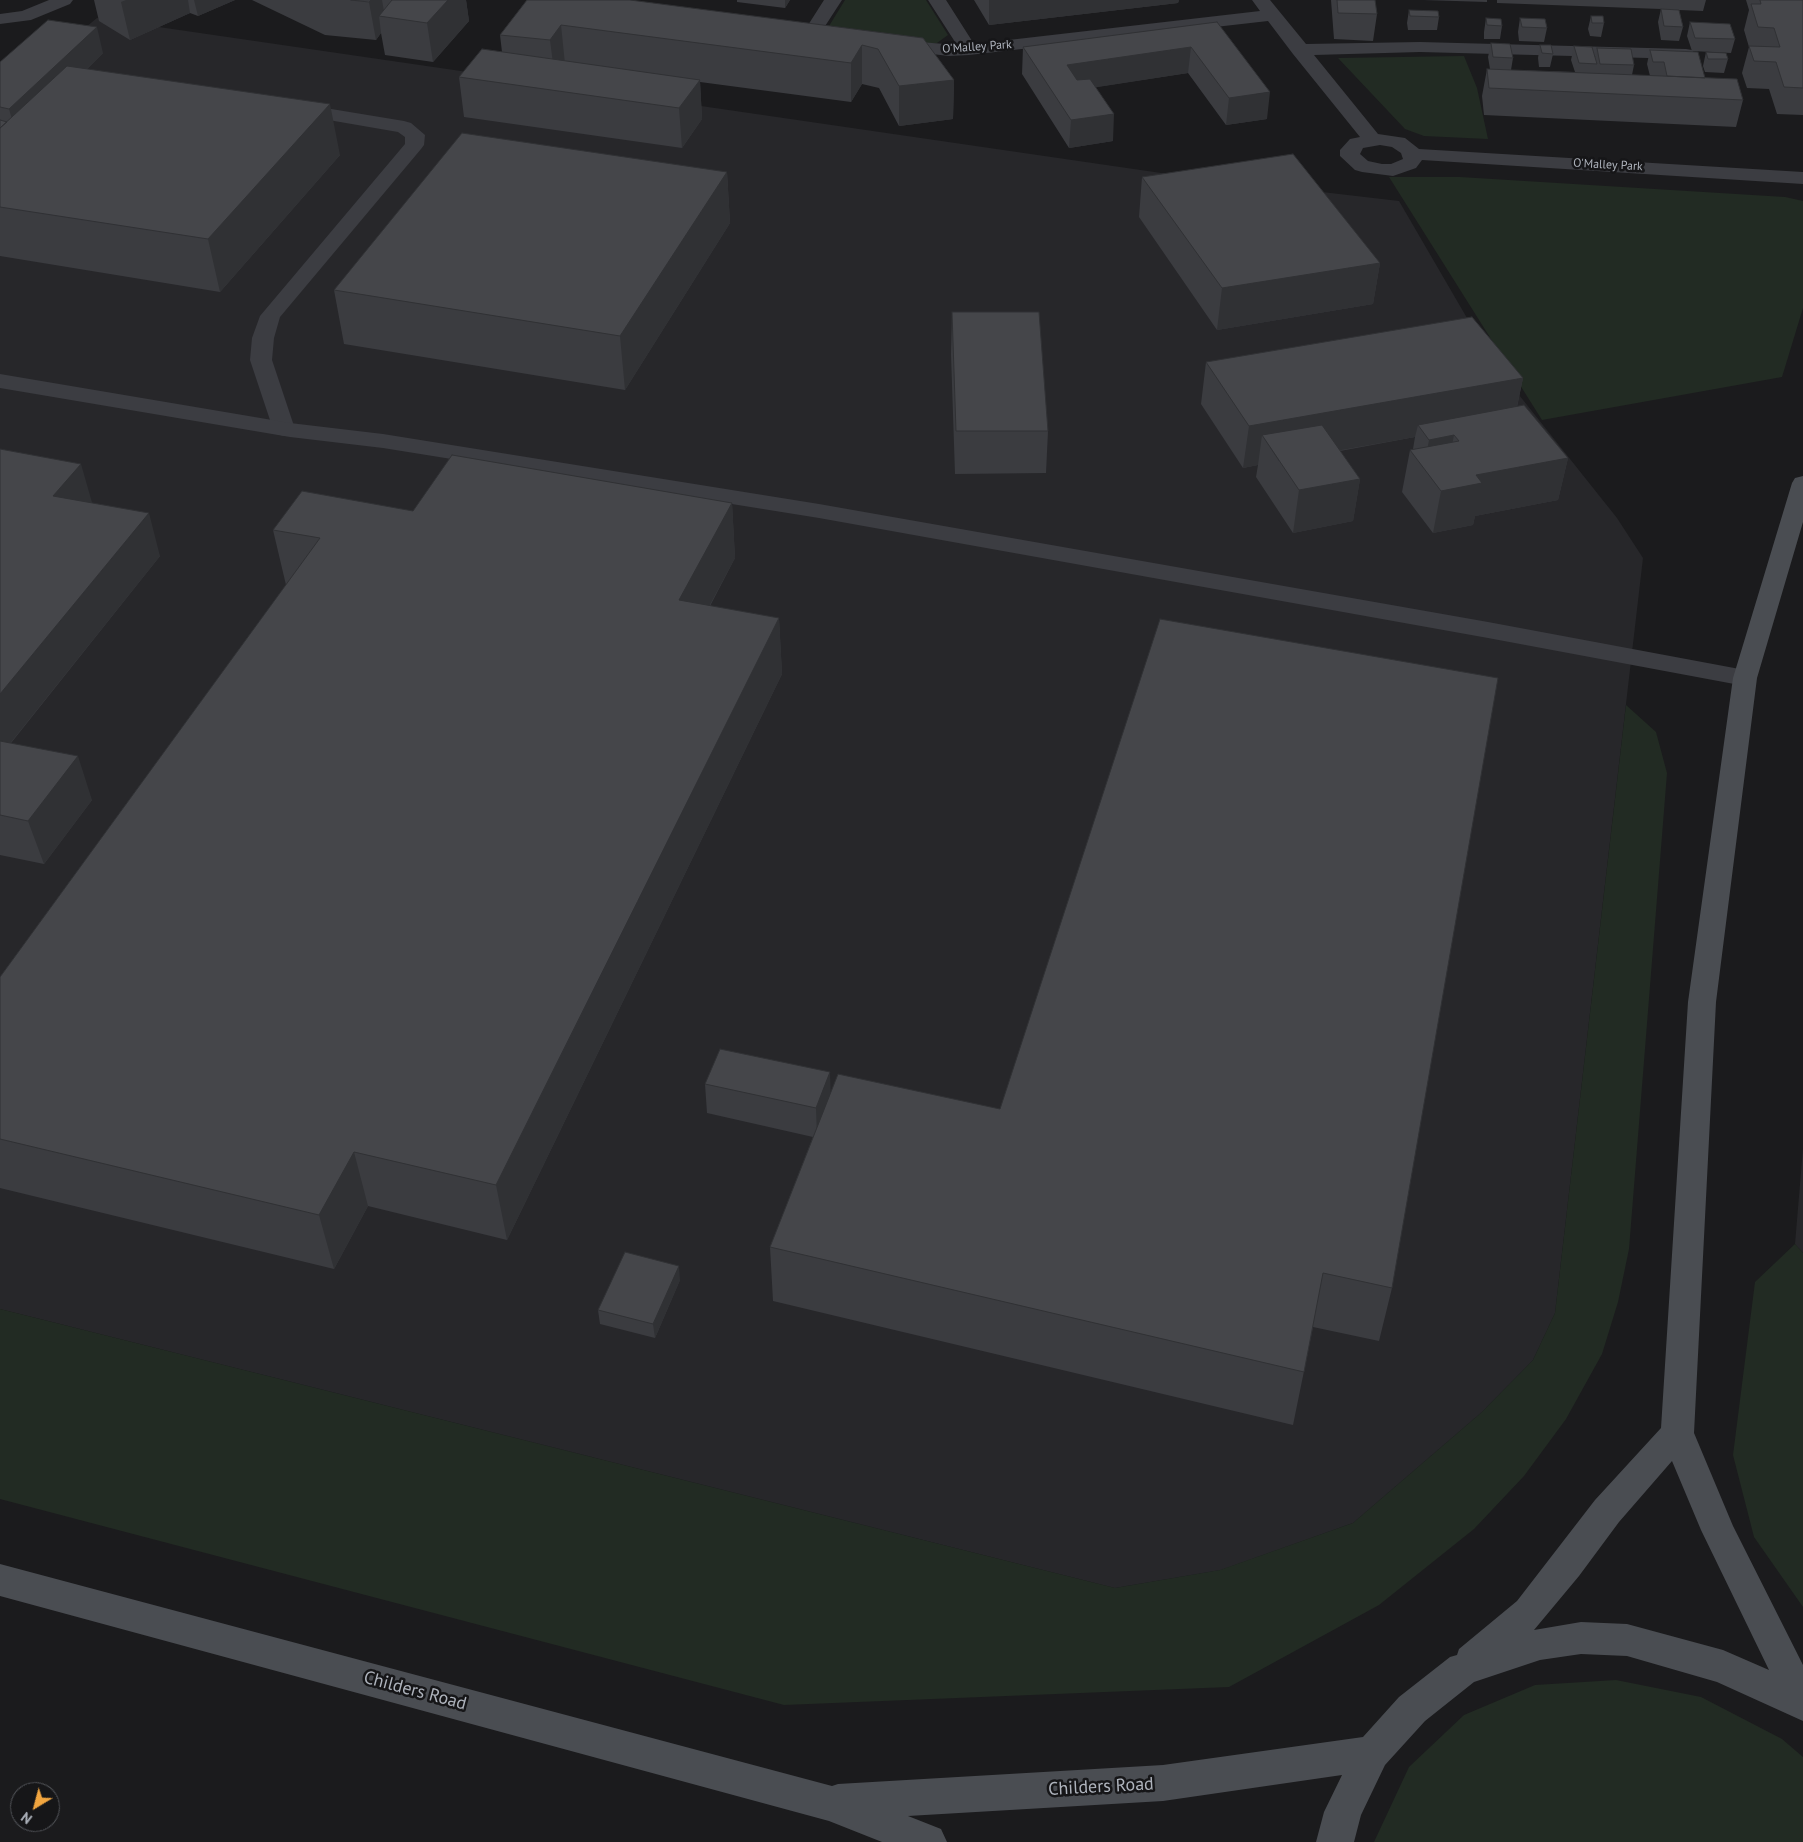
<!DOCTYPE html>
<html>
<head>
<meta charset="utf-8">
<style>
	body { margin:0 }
	#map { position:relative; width:1803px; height:1842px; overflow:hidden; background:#1b1b1d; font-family:"PT Sans",sans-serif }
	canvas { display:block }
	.north { position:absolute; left:10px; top:1782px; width:50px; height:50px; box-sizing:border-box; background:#161618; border:1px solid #53555a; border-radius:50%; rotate:217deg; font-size:14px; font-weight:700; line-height:20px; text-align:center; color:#aeb3bc }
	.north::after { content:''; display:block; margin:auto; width:18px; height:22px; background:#f1a53f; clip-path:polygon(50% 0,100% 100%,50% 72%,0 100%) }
</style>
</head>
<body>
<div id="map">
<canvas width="1803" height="1842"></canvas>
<div class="north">N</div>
</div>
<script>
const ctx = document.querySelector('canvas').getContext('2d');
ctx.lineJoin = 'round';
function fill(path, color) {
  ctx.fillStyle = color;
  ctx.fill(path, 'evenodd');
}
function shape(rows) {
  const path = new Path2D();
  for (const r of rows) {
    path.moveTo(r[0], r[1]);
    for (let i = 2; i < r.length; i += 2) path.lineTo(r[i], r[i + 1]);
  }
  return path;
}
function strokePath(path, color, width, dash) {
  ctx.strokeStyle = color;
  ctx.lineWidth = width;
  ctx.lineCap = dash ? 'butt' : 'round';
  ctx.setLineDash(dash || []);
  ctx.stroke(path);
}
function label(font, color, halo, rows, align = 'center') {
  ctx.font = font + ' "PT Sans",sans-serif';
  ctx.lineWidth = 5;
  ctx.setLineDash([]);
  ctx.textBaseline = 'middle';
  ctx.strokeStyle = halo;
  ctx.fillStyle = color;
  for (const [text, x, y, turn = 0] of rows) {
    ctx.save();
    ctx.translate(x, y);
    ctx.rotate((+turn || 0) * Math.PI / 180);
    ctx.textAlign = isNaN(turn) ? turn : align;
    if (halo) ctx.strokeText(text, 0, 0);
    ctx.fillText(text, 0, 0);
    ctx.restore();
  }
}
fill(shape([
	[97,18,1168,174,1399,201,1492,361,1617,518,1643,558,1555,1313,1533,1360,1482,1412,1353,1523,1221,1570,1115,1588,0,1309,0,97],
	[1803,1148,1803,1253,1795,1244]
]), '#27272a');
fill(shape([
	[845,0,926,0,948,35,937,43,927,43,829,26],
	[1464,56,1477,88,1488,139,1424,136,1405,129,1338,58],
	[1389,177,1460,177,1785,197,1803,201,1803,308,1782,377,1542,420],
	[1626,705,1656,732,1667,773,1629,1249,1618,1302,1602,1354,1566,1419,1524,1476,1474,1529,1379,1605,1229,1687,784,1705,0,1499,0,1309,1115,1588,1220,1570,1353,1523,1482,1412,1533,1360,1555,1313],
	[1795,1244,1803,1253,1803,1607,1754,1537,1733,1455,1755,1282],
	[1616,1680,1701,1697,1782,1739,1803,1757,1803,1842,1374,1842,1409,1767,1464,1715,1535,1685]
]), '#222b23');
fill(shape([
	[295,103,404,121,411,123,425,135,424,145,421,149,280,317,274,338,272,360,295,429,292,434,284,436,276,434,273,429,250,360,252,338,260,316,405,144,405,137,398,132,288,113,286,109,288,105,295,103]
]), '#3c3d42');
fill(shape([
	[49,0,73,0,70,4,31,20,0,24,0,14,22,11,49,0],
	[824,0,842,0,818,37,812,38,806,37,803,33,824,0],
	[928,0,946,0,974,44,1260,11,1252,0,1270,0,1306,44,1420,42,1686,49,1692,50,1695,54,1692,58,1686,59,1420,52,1314,55,1378,134,1405,138,1419,149,1803,172,1803,184,1422,160,1416,168,1393,176,1362,172,1355,170,1340,156,1340,150,1350,139,1360,137,1293,54,1268,21,969,55,949,56,889,49,886,45,889,41,895,40,957,45,928,0],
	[1380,145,1392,147,1401,153,1403,159,1391,164,1382,164,1368,161,1360,154,1363,148,1380,145],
	[0,374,290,423,383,434,819,504,1488,622,1745,670,1754,672,1757,678,1754,684,1745,686,1488,638,819,518,383,448,290,437,0,388,0,374]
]), '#3c3d42');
fill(shape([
	[1803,476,1803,522,1757,678,1716,1002,1694,1433,1733,1526,1803,1665,1803,1721,1717,1682,1627,1656,1581,1654,1540,1660,1474,1682,1425,1721,1385,1765,1361,1815,1354,1842,1316,1842,1324,1812,1342,1775,1163,1801,908,1816,941,1829,947,1842,882,1842,829,1821,0,1596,0,1564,832,1786,838,1784,1163,1765,1363,1737,1399,1697,1450,1657,1457,1655,1459,1649,1517,1601,1595,1500,1661,1428,1688,1002,1733,678,1792,483,1795,478,1803,476],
	[1672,1461,1701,1530,1769,1670,1723,1650,1627,1624,1581,1622,1534,1630,1579,1576,1619,1522,1672,1461]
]), '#4a4d52');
fill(shape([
	[94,0,235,0,198,16,190,13,130,40,99,21],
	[252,0,466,0,469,21,433,62,385,55,381,33,376,40,325,35],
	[527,0,923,38,954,80,953,119,899,126,879,88,862,84,851,102,700,82,702,119,682,148,464,117,459,77,502,52,500,35],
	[737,0,790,0,785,8,737,2],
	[974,0,1179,0,1178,3,989,25],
	[1331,0,1375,0,1377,14,1373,41,1334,39],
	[1423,0,1487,0,1487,2],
	[1497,0,1706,0,1703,11,1679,10,1683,27,1679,41,1661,40,1658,22,1661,9,1497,3],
	[1746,0,1803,0,1803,115,1777,114,1769,89,1747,88,1742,73,1749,47,1744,30,1749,10],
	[1409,10,1439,17,1437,30,1408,30,1407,23],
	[1591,16,1604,23,1601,37,1590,36,1588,29],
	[1486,18,1502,26,1500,39,1484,39,1484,32],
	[1520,18,1547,28,1544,42,1519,41,1518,32],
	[1217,22,1267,119,1226,125,1188,73,1096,87,1113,141,1069,148,1022,74,1023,47],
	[1690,22,1735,39,1731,53,1692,51,1687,36],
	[1491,43,1513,58,1511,70,1575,72,1571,60,1574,46,1595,57,1597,48,1634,65,1632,75,1650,76,1647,64,1650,50,1705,78,1743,100,1736,127,1484,115,1482,96,1487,69,1490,69,1488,57],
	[1540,45,1553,54,1550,67,1539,67,1538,58],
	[1706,52,1728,59,1724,73,1705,72,1703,66],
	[103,53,87,69,340,155,220,292,0,256,0,62],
	[727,172,730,223,625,390,344,344,334,290],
	[1142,177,1380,263,1373,304,1217,330,1139,217],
	[952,312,1048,431,1046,473,955,474,951,354],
	[1206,362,1523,378,1517,407,1568,458,1558,500,1475,516,1473,525,1433,533,1402,492,1410,450,1413,449,1415,437,1340,451,1360,479,1353,521,1293,533,1256,477,1258,465,1243,468,1201,404],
	[0,449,92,503,160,556,11,743,92,800,44,864,0,855],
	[732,503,735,558,710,606,779,618,782,674,507,1240,368,1206,334,1269,0,1188,0,977,286,585,273,530,413,511],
	[705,1084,830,1094,1392,1288,1379,1341,1313,1327,1293,1425,773,1301,770,1247,813,1137,707,1113],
	[680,1280,655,1338,600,1324,598,1310]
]), '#3b3c40');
fill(shape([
	[126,0,188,0,190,13,130,40,121,2],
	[194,0,235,0,198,16],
	[371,0,382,0,385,17,379,16,381,33,376,40,369,2],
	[448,0,466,0,469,21,433,62,427,23],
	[785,0,790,0,785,8],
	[989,0,1179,0,1178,3,989,25],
	[561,25,565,64,555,79,550,40],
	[97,27,103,53,26,127,16,133,9,109],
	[862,45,862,84,851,102,851,63],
	[1191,47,1188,73,1066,92,1067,65],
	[700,80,702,119,682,148,679,108],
	[954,80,953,119,899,126,899,86],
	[1270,92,1267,119,1226,125,1229,98],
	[330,104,340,155,220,292,208,239],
	[1114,114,1113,141,1069,148,1071,120],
	[727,172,730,223,625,390,620,336],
	[1380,263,1373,304,1217,330,1222,288],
	[1523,378,1514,420,1418,425,1415,437,1279,461,1262,435,1258,465,1243,468,1249,426],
	[1454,435,1446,477,1424,468,1429,440],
	[1568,458,1558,500,1475,516,1473,525,1433,533,1441,491,1476,475],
	[81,464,93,506,53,496],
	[1360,479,1353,521,1293,533,1299,490],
	[732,503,735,558,683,655,679,600],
	[149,513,160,556,0,756,0,694],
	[779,618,782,674,507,1240,496,1185],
	[78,756,92,800,44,864,28,821],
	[830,1072,831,1102,817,1138,816,1108],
	[354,1152,368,1206,334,1269,319,1215],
	[679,1266,680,1280,655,1338,653,1324]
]), '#303134');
const building = shape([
	[351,0,371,0,369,2,351,0],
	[392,0,448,0,427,23,379,16,392,0],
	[527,0,630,0,923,38,954,80,899,86,878,49,862,45,851,63,561,25,550,40,500,35,527,0],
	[1337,0,1375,0,1377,14,1338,13,1337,0],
	[1760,0,1803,0,1803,88,1784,87,1776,62,1754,61,1749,46,1780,47,1774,28,1758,27,1751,4,1761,4,1760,0],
	[1661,9,1679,10,1683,27,1664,26,1661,9],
	[1409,10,1438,11,1439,17,1410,16,1409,10],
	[1591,16,1603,16,1604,23,1592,23,1591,16],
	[1486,18,1501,19,1502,26,1487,25,1486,18],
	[1520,18,1545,19,1547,28,1522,27,1520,18],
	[48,20,97,27,9,109,0,107,0,62,48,20],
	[1217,22,1270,92,1229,98,1191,47,1067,65,1077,80,1090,79,1114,114,1071,120,1023,47,1217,22],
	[1690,22,1730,24,1735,39,1695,38,1690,22],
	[1491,43,1510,44,1513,58,1493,57,1491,43],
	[1540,45,1551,45,1553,54,1542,53,1540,45],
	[1574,46,1592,47,1597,64,1579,63,1574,46],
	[1597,48,1631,49,1634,65,1600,64,1597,48],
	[482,49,700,80,679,108,459,77,482,49],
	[1650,50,1698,52,1705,78,1667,76,1664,62,1653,62,1650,50],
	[1706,52,1726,53,1728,59,1708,59,1706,52],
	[67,66,330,104,208,239,0,207,0,128,67,66],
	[1487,69,1737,79,1743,100,1489,88,1487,69],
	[0,120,7,122,0,128,0,120],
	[462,133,727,172,620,336,334,290,462,133],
	[1293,154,1380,263,1222,288,1142,177,1293,154],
	[952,312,1039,312,1048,431,956,431,952,312],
	[1472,317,1523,378,1249,426,1206,362,1472,317],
	[1524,405,1568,458,1476,475,1482,483,1441,491,1410,450,1459,441,1454,435,1429,440,1418,425,1524,405],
	[1322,425,1360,479,1299,490,1262,435,1322,425],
	[0,449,81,464,53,496,149,513,0,694,0,449],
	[452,455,732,503,679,600,779,618,496,1185,354,1152,319,1215,0,1139,0,977,320,538,273,530,302,491,413,511,452,455],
	[1160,619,1498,678,1392,1288,1323,1273,1304,1372,770,1247,838,1074,1000,1109,1160,619],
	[0,741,78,756,28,821,0,815,0,741],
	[720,1049,830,1072,816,1108,705,1084,720,1049],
	[625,1252,679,1266,653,1324,598,1310,625,1252]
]);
fill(building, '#45464a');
strokePath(building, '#303134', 1);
label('12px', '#aeb3bc', '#161618', [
	["O'Malley Park",977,47,-4],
	["O'Malley Park",1608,165,3]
]);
label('18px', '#aeb3bc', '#161618', [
	["Childers Road",415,1691,15],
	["Childers Road",1101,1787,-3]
]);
</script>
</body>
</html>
